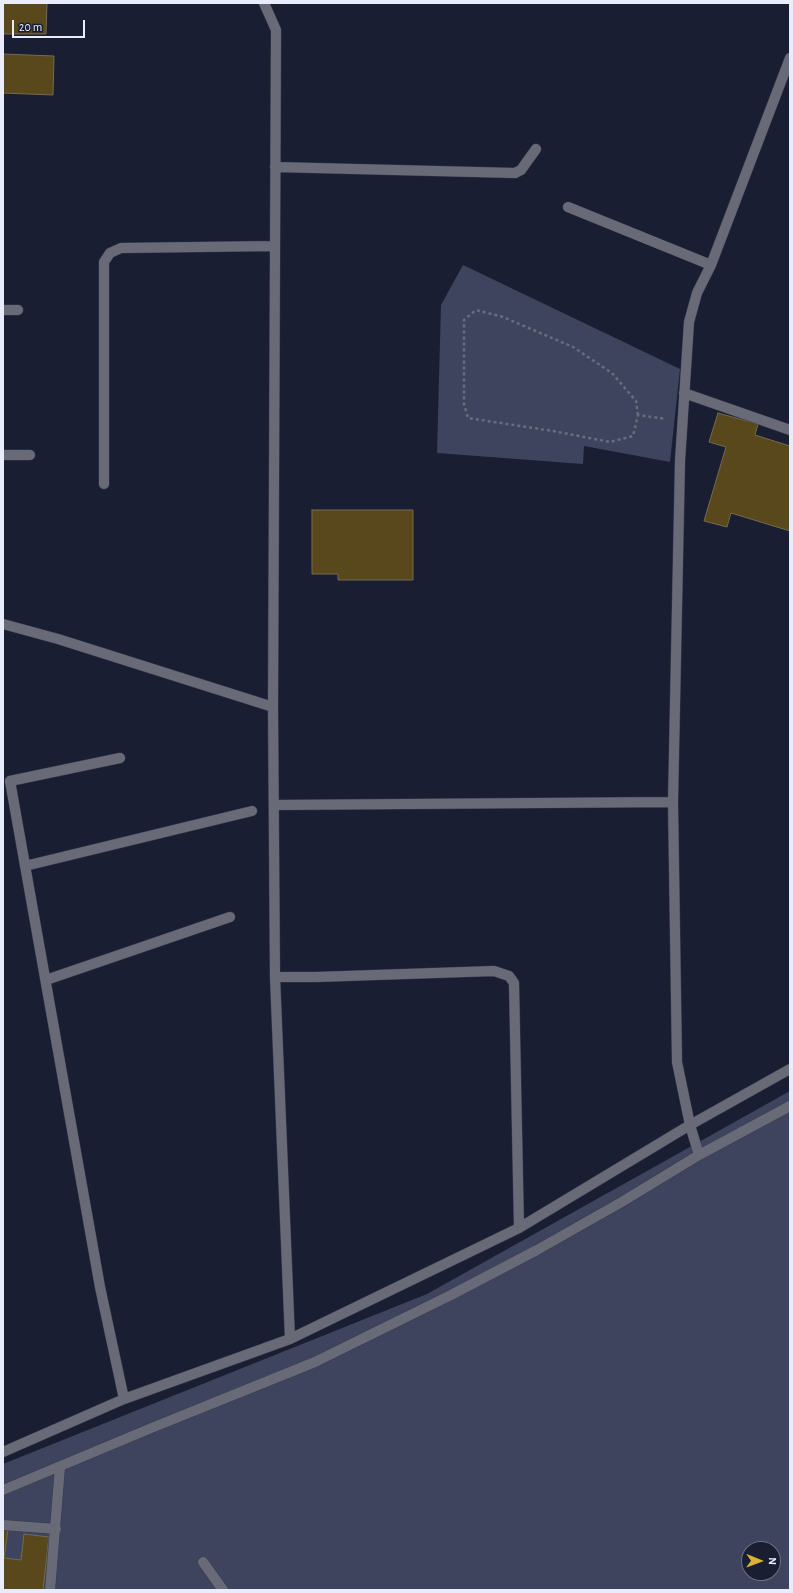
<!DOCTYPE html>
<html>
<head>
<meta charset="utf-8">
<style>
	body { margin:0 }
	#map { position:relative; width:793px; height:1593px; overflow:hidden; background:#1a1e33; font-family:"Alegreya Sans",sans-serif }
	canvas { display:block }
	.frame { position:absolute; inset:0; border:4px solid #e8ecfb; pointer-events:none }
	.north { position:absolute; left:741px; top:1541px; width:40px; height:40px; box-sizing:border-box; background:#1a1e33; border:1px solid #6c7083; border-radius:50%; rotate:91deg; font-size:11px; font-weight:700; line-height:16px; text-align:center; color:#e8ecfb }
	.north::after { content:''; display:block; margin:auto; width:14px; height:18px; background:#dbb233; clip-path:polygon(50% 0,100% 100%,50% 72%,0 100%) }
	.scale { position:absolute; left:12px; top:20px; width:73px; height:18px; box-sizing:border-box; border:2px solid #e8ecfb; border-top:0; padding-left:5px; font-size:12px; line-height:14px; white-space:nowrap; color:#e8ecfb; -webkit-text-stroke:3px #1a1e33; paint-order:stroke }
</style>
</head>
<body>
<div id="map">
<canvas width="793" height="1593"></canvas>
<div class="frame"></div>
<div class="north">N</div>
<div class="scale">20 m</div>
</div>
<script>
const ctx = document.querySelector('canvas').getContext('2d');
ctx.lineJoin = 'round';
function fill(path, color) {
  ctx.fillStyle = color;
  ctx.fill(path, 'evenodd');
}
function shape(rows) {
  const path = new Path2D();
  for (const r of rows) {
    path.moveTo(r[0], r[1]);
    for (let i = 2; i < r.length; i += 2) path.lineTo(r[i], r[i + 1]);
  }
  return path;
}
function strokePath(path, color, width, dash) {
  ctx.strokeStyle = color;
  ctx.lineWidth = width;
  ctx.lineCap = dash ? 'butt' : 'round';
  ctx.setLineDash(dash || []);
  ctx.stroke(path);
}
fill(shape([
	[463,265,680,369,670,462,584,446,583,464,437,453,441,305],
	[790,1091,790,1590,3,1590,3,1464,427,1294],
	[749,1549,773,1549,773,1573,749,1573]
]), '#3f445e');
const building = shape([
	[3,3,47,3,46,34,3,34,3,3],
	[3,54,54,56,53,95,3,93,3,54],
	[718,413,758,424,755,435,790,446,790,531,731,513,727,527,704,521,726,447,709,442,718,413],
	[312,510,413,510,413,580,338,580,338,574,312,574,312,510],
	[3,1529,8,1529,4,1558,21,1560,24,1534,49,1537,43,1590,3,1590,3,1529]
]);
fill(building, '#58481b');
strokePath(building, '#756b50', 1);
const minor = shape([
	[264,3,276,30,273,707,275,977,290,1339],
	[275,167,515,173,521,170,536,149],
	[568,207,711,265],
	[3,310,18,310],
	[684,393,790,430],
	[3,455,30,455],
	[104,484,104,262,110,253,121,248,275,246],
	[3,624,58,639,273,707],
	[120,758,10,781,100,1287,124,1399],
	[673,802,680,461,689,322,697,293,711,265,790,58],
	[274,805,673,802,677,1062,690,1125,699,1155],
	[25,866,252,811],
	[275,977,316,977,494,971,509,976,514,983,519,1228],
	[46,980,230,917],
	[3,1452,124,1399,290,1339,519,1228,690,1125,790,1069],
	[3,1490,149,1429,315,1362,451,1295,537,1250,620,1203,699,1155,790,1106],
	[3,1525,56,1529],
	[203,1562,223,1590],
	[50,1590,60,1467]
]);
strokePath(minor, '#373b4f', 11);
strokePath(shape([
	[638,415,636,401,612,373,573,347,503,317,476,310,464,320,464,404,468,418,553,431,610,442,633,436,638,415,666,419]
]), '#686c7f', 2.5, [3, 3]);
strokePath(minor, '#686b77', 10);
</script>
</body>
</html>
